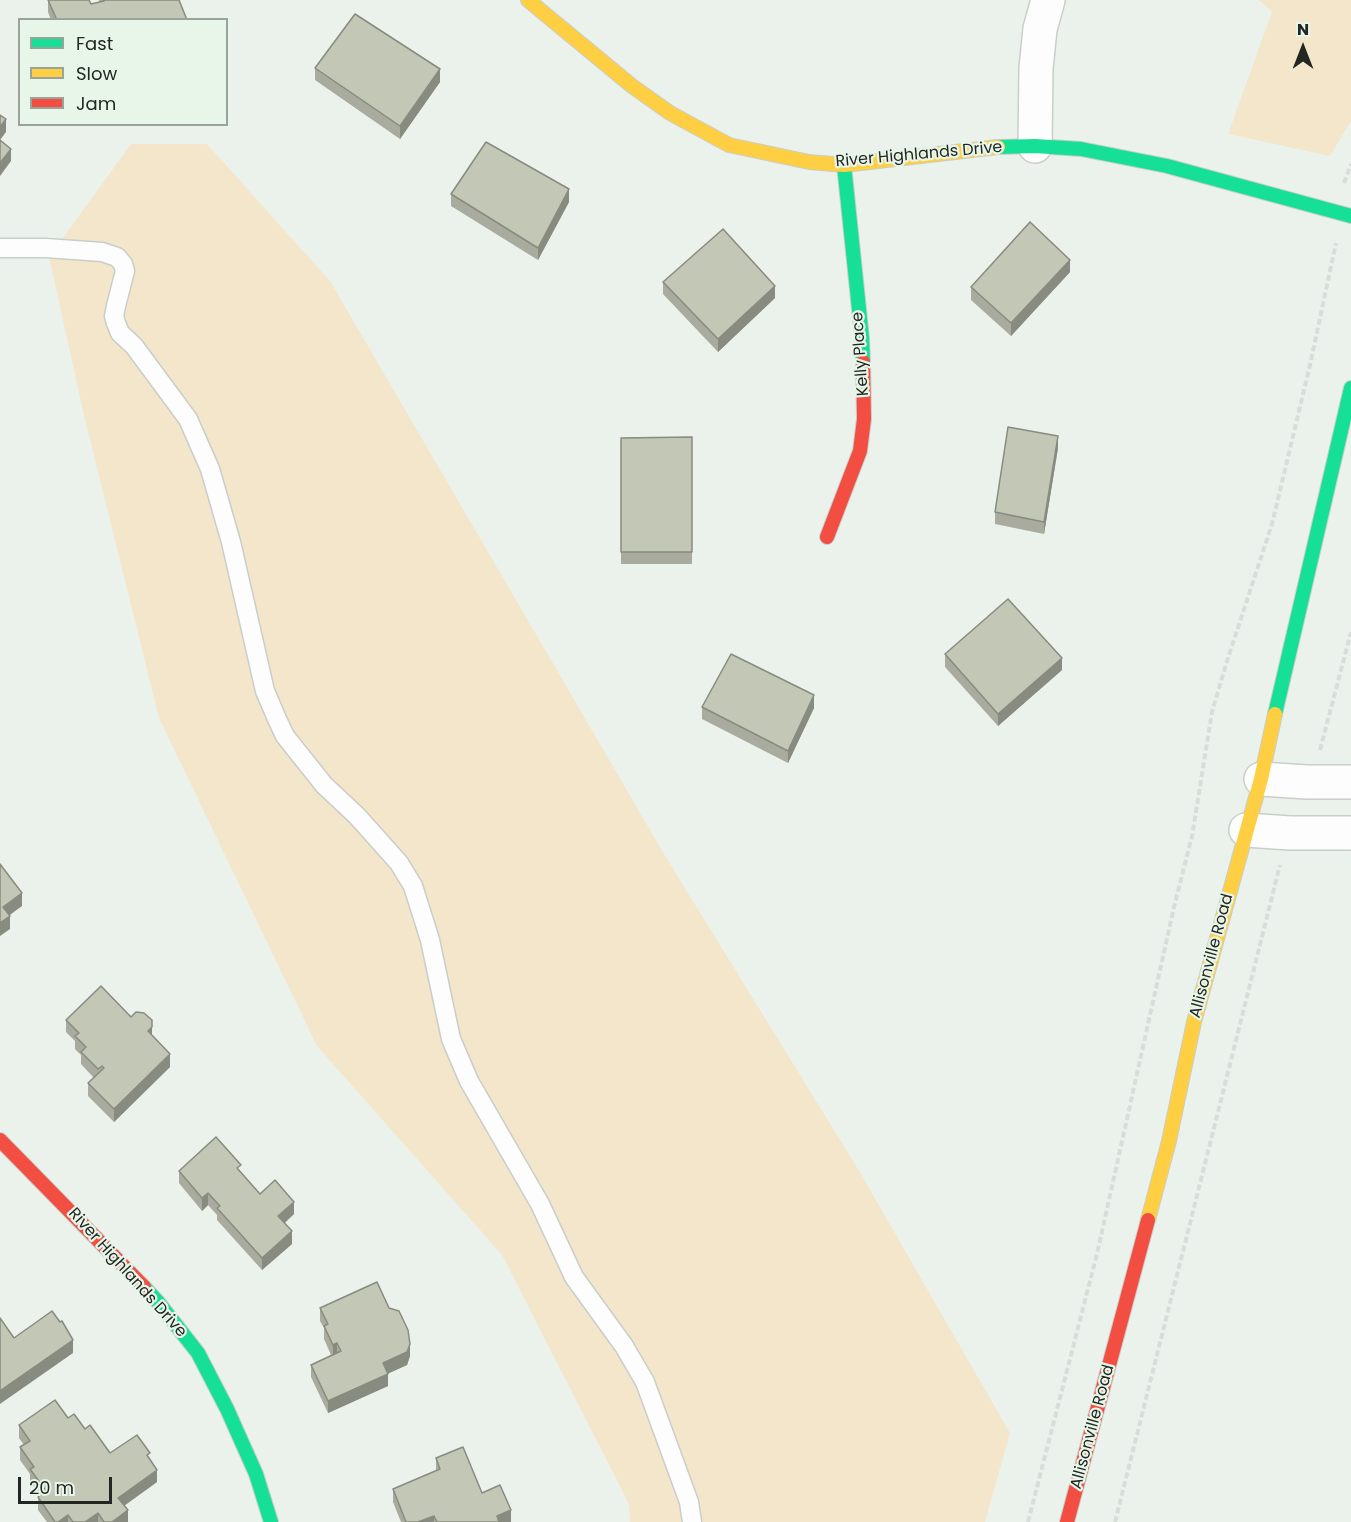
<!DOCTYPE html>
<html>
<head>
<meta charset="utf-8">
<style>
	body { margin:0 }
	#map { position:relative; width:1351px; height:1522px; overflow:hidden; background:#ebf2ec; font-family:Poppins,sans-serif }
	canvas { display:block }
	.legend { position:absolute; left:18px; top:18px; width:210px; height:108px; box-sizing:border-box; background:#e8f5e9; border:2px solid #99a39a; margin:0; padding:8px 10px; list-style:none; font-size:18px; color:#222723 }
	.legend li { display:flex; align-items:center; gap:12px; height:30px }
	.legend b { width:30px; border:2px solid #99a39a }
	.north { position:absolute; left:1273px; top:18px; width:60px; height:60px; -webkit-text-stroke:4px #e8f5e9; paint-order:stroke; rotate:0deg; font-size:16px; font-weight:700; line-height:24px; text-align:center; color:#222723 }
	.north::after { content:''; display:block; margin:auto; width:21px; height:27px; background:#222723; clip-path:polygon(50% 0,100% 100%,50% 72%,0 100%) }
	.scale { position:absolute; left:18px; top:1477px; width:94px; height:27px; box-sizing:border-box; border:3px solid #222723; border-top:0; padding-left:8px; font-size:18px; line-height:21px; white-space:nowrap; color:#222723; -webkit-text-stroke:4px #e8f5e9; paint-order:stroke }
</style>
</head>
<body>
<div id="map">
<canvas width="1351" height="1522"></canvas>
<ul class="legend">
<li><b style="height:8px;background:#16e098"></b>Fast</li>
<li><b style="height:8px;background:#ffcf43"></b>Slow</li>
<li><b style="height:8px;background:#f24e42"></b>Jam</li>
</ul>
<div class="north">N</div>
<div class="scale">20 m</div>
</div>
<script>
const ctx = document.querySelector('canvas').getContext('2d');
ctx.lineJoin = 'round';
function fill(path, color) {
  ctx.fillStyle = color;
  ctx.fill(path, 'evenodd');
}
function shape(rows) {
  const path = new Path2D();
  for (const r of rows) {
    path.moveTo(r[0], r[1]);
    for (let i = 2; i < r.length; i += 2) path.lineTo(r[i], r[i + 1]);
  }
  return path;
}
function strokePath(path, color, width, dash) {
  ctx.strokeStyle = color;
  ctx.lineWidth = width;
  ctx.lineCap = dash ? 'butt' : 'round';
  ctx.setLineDash(dash || []);
  ctx.stroke(path);
}
function label(font, color, halo, rows, align = 'center') {
  ctx.font = font + ' Poppins,sans-serif';
  ctx.lineWidth = 4.5;
  ctx.setLineDash([]);
  ctx.textBaseline = 'middle';
  ctx.strokeStyle = halo;
  ctx.fillStyle = color;
  for (const [text, x, y, turn = 0] of rows) {
    ctx.save();
    ctx.translate(x, y);
    ctx.rotate((+turn || 0) * Math.PI / 180);
    ctx.textAlign = isNaN(turn) ? turn : align;
    if (halo) ctx.strokeText(text, 0, 0);
    ctx.fillText(text, 0, 0);
    ctx.restore();
  }
}
fill(shape([
	[1259,0,1351,0,1351,121,1330,156,1228,134,1272,12],
	[131,144,207,144,330,281,667,859,858,1169,1010,1433,985,1522,630,1522,629,1504,502,1255,317,1046,159,718,83,411,49,257]
]), '#f3e6cb');
const lane = shape([
	[0,248,46,248,102,252,117,257,123,264,125,271,116,306,114,316,116,323,120,333,134,346,188,419,210,469,231,542,265,691,277,719,285,736,324,785,357,816,399,863,413,886,430,940,451,1039,469,1081,540,1204,574,1277,624,1346,645,1382,689,1502,692,1522]
]);
const street = shape([
	[1035,146,1036,68,1040,29,1048,0],
	[1261,779,1307,782,1351,782],
	[1246,830,1290,833,1351,833]
]);
const fast = shape([
	[998,147,1035,146,1081,149,1167,166,1351,216],
	[844,165,862,338,863,362],
	[1275,714,1351,388],
	[144,1287,158,1302,198,1353,227,1409,256,1474,271,1522]
]);
const slow = shape([
	[528,0,632,86,670,113,729,145,809,162,844,165,998,147],
	[1148,1220,1169,1141,1194,1022,1261,779,1275,714]
]);
const jam = shape([
	[827,537,860,451,864,419,863,362],
	[0,1140,144,1287],
	[1067,1522,1148,1220]
]);
strokePath(lane, '#c9cec9', 21);
strokePath(street, '#c9cec9', 36);
strokePath(fast, '#c9cec9', 16);
strokePath(slow, '#c9cec9', 16);
strokePath(jam, '#c9cec9', 16);
strokePath(shape([
	[1344,183,1351,164],
	[1320,750,1351,632],
	[1028,1522,1097,1254,1174,907,1192,836,1212,712,1227,661,1272,524,1310,365,1336,243],
	[1115,1522,1280,865]
]), '#d9dcd9', 4, [6, 3]);
strokePath(lane, '#fcfdfc', 18);
strokePath(street, '#fcfdfc', 33);
strokePath(fast, '#16e098', 14);
strokePath(slow, '#ffcf43', 14);
strokePath(jam, '#f24e42', 14);
fill(shape([
	[48,0,91,4,99,2,99,0,179,0,187,20,51,20,48,12],
	[315,68,440,82,400,139,315,80],
	[451,194,569,202,538,260,451,206],
	[1070,272,1011,336,971,300,971,287],
	[663,282,775,298,718,352,663,294],
	[692,437,692,564,621,564,621,438],
	[1058,448,1044,534,995,524,995,512],
	[945,654,1062,670,998,726,945,667],
	[702,707,814,708,788,763,702,719],
	[131,1017,152,1035,170,1067,114,1122,88,1096,88,1083,94,1078,81,1064,81,1055,75,1049,75,1041,66,1032,66,1020],
	[179,1171,241,1173,260,1194,294,1214,285,1223,292,1244,262,1270,217,1220,217,1215,208,1205,202,1211,179,1183],
	[320,1308,410,1356,407,1365,388,1373,388,1386,328,1413,311,1377,311,1365,331,1355,324,1339,324,1328,320,1321],
	[68,1418,85,1429,110,1453,150,1460,157,1482,124,1506,128,1522,47,1522,38,1510,38,1497,40,1496,30,1482,30,1474,20,1460,20,1447,24,1445,19,1438,19,1425],
	[436,1458,511,1522,401,1522,393,1502,393,1489,436,1471]
]), '#a8ab9d');
fill(shape([
	[440,69,440,82,400,139,400,126],
	[6,119,6,132,0,140,0,127],
	[11,149,11,161,0,176,0,163],
	[569,189,569,202,538,260,538,248],
	[1070,260,1070,272,1011,336,1011,323],
	[775,286,775,298,718,352,718,339],
	[1058,436,1058,448,1044,534,1044,522],
	[1062,658,1062,670,998,726,998,714],
	[814,695,814,708,788,763,788,751],
	[22,893,22,906,3,920,3,907],
	[10,916,10,929,0,936,0,923],
	[152,1020,152,1040,148,1031],
	[170,1054,170,1067,114,1122,114,1109],
	[208,1193,208,1205,202,1211,202,1198],
	[294,1202,294,1214,278,1228,278,1216],
	[292,1231,292,1244,262,1270,262,1258],
	[73,1340,73,1353,0,1404,0,1391],
	[337,1343,337,1356,333,1358,333,1345],
	[410,1344,410,1356,407,1365,383,1376,383,1363],
	[388,1374,388,1386,328,1413,328,1401],
	[157,1470,157,1482,118,1510,118,1498],
	[128,1510,128,1522,112,1522],
	[511,1510,511,1522,497,1522,497,1516],
	[98,1513,98,1522,85,1522],
	[68,1515,68,1522,58,1522],
	[434,1516,434,1522,418,1522]
]), '#888b7f');
const building = shape([
	[48,0,89,0,91,4,104,1,103,0,179,0,187,20,57,20,48,0],
	[355,14,440,69,400,126,315,68,355,14],
	[0,115,6,119,0,127,0,115],
	[0,140,11,149,0,163,0,140],
	[486,142,569,189,538,248,451,194,486,142],
	[1030,222,1070,260,1011,323,971,287,1030,222],
	[723,229,775,286,718,339,663,282,723,229],
	[1008,427,1058,436,1044,522,995,512,1008,427],
	[692,437,692,552,621,552,621,438,692,437],
	[1008,599,1062,658,998,714,945,654,1008,599],
	[731,654,814,695,788,751,702,707,731,654],
	[0,864,22,893,3,907,10,916,0,923,0,864],
	[101,986,131,1017,136,1012,144,1013,152,1020,152,1027,148,1031,170,1054,114,1109,88,1083,104,1068,102,1066,98,1069,81,1052,86,1047,75,1036,79,1033,66,1020,101,986],
	[216,1137,241,1165,237,1168,260,1194,275,1180,294,1202,278,1216,292,1231,262,1258,217,1208,220,1206,208,1193,202,1198,179,1171,216,1137],
	[377,1282,389,1308,399,1311,408,1330,410,1344,407,1352,383,1363,388,1374,328,1401,311,1365,341,1351,337,1343,333,1345,324,1326,328,1324,320,1308,377,1282],
	[52,1311,60,1322,62,1321,73,1340,0,1391,0,1318,14,1338,52,1311],
	[55,1400,68,1418,74,1414,85,1429,90,1425,110,1453,137,1435,150,1453,147,1455,157,1470,118,1498,128,1510,112,1522,104,1522,98,1513,85,1522,73,1522,68,1515,58,1522,55,1522,38,1497,46,1491,30,1469,34,1467,20,1447,30,1441,19,1425,55,1400],
	[463,1447,482,1493,500,1485,511,1510,497,1516,499,1522,437,1522,434,1516,418,1522,406,1522,393,1489,440,1469,436,1458,463,1447]
]);
fill(building, '#c3c7b6');
strokePath(building, '#888b7f', 1.5);
label('16px', '#222723', '#e8f5e9', [
	["River Highlands Drive",919,155,-5],
	["Kelly Place",861,354,-94],
	["Allisonville Road",1212,956,-75],
	["River Highlands Drive",127,1273,48],
	["Allisonville Road",1093,1427,-75]
]);
</script>
</body>
</html>
